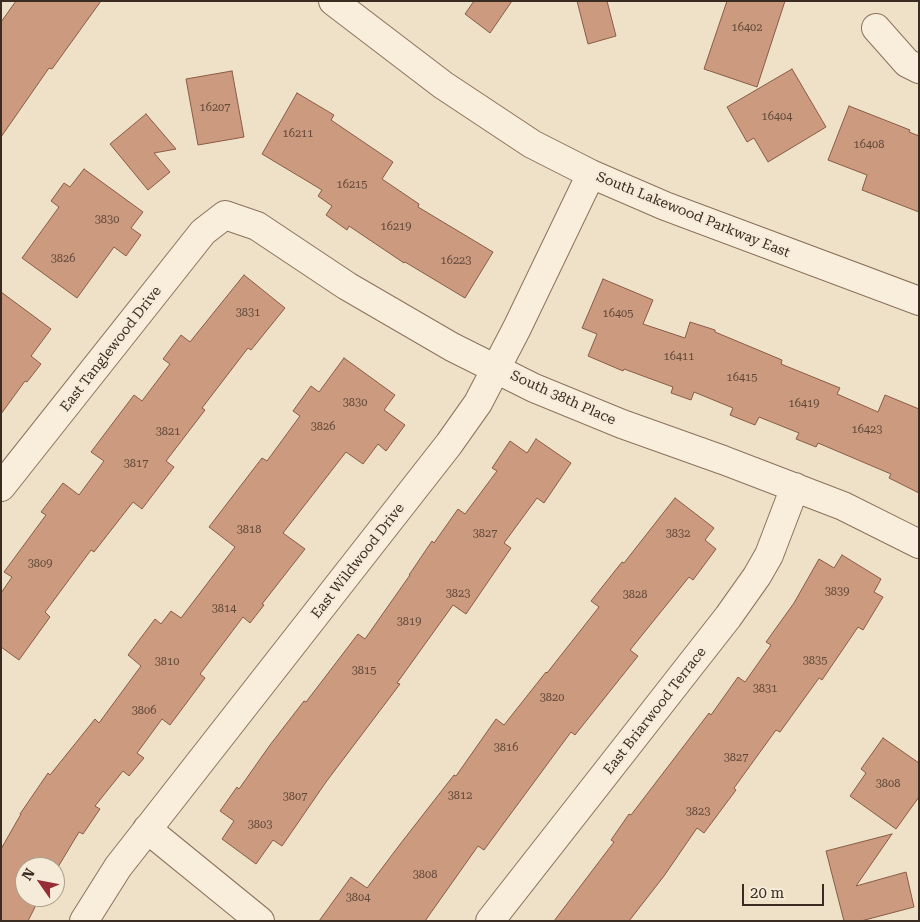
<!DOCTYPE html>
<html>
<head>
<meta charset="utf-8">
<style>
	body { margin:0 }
	#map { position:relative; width:920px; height:922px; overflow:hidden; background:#eee1c8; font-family:"Roboto Serif",serif }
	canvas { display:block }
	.frame { position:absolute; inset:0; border:2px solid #3b2c21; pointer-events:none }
	.north { position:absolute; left:15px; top:857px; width:50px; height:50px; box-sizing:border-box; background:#f5ebd8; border:1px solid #ab9f8f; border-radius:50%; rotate:303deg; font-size:14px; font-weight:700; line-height:20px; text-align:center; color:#3b2c21 }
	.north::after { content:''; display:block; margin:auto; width:18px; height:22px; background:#982e35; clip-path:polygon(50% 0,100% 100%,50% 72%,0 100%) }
	.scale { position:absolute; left:742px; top:884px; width:82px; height:22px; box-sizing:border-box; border:2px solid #3b2c21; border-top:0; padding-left:6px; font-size:15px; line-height:18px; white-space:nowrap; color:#3b2c21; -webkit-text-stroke:4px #f5ebd8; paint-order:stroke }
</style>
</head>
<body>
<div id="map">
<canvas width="920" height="922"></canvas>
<div class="frame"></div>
<div class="north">N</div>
<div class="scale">20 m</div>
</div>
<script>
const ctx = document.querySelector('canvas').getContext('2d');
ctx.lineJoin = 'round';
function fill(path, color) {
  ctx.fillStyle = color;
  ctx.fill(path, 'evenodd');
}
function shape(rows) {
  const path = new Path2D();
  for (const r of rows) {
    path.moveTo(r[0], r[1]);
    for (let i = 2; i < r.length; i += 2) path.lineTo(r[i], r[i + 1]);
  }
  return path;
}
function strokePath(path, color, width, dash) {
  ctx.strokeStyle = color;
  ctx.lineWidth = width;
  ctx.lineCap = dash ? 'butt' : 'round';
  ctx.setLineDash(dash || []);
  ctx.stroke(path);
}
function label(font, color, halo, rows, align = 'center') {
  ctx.font = font + ' "Roboto Serif",serif';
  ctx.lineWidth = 4;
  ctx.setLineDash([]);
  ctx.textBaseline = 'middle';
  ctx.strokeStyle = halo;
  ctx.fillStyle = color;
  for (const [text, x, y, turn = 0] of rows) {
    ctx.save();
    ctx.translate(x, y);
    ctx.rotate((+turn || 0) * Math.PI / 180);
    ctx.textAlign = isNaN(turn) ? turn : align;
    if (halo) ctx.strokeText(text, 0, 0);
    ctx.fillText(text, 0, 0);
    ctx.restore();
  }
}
const building = shape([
	[16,1,101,1,52,69,49,68,1,137,1,22,16,1],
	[474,1,512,1,490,33,465,14,474,1],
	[577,1,607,1,616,36,588,44,577,1],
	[727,1,785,1,757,87,704,69,727,1],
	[792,69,826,127,768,162,754,138,747,142,727,107,792,69],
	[232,71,244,137,198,145,186,79,232,71],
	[297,93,334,115,331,120,393,162,382,179,419,204,418,207,493,252,465,298,405,262,404,263,349,226,347,230,326,215,332,206,318,196,322,190,262,154,297,93],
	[849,106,910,130,909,132,919,136,919,212,862,190,867,175,828,160,849,106],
	[146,114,176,149,154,153,170,172,148,190,110,144,146,114],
	[84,169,143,212,131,228,141,235,126,256,114,247,77,298,22,258,59,207,51,201,64,183,70,187,84,169],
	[244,275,285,308,251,350,248,348,202,408,205,410,166,461,174,467,142,509,133,502,94,552,91,550,45,612,50,617,19,660,1,647,1,593,12,577,4,572,46,515,41,512,63,483,79,495,104,461,91,452,134,395,142,401,170,364,163,359,181,335,190,342,244,275],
	[603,279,653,300,643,324,685,338,690,322,715,330,715,332,782,360,781,364,840,388,837,394,878,412,885,395,919,409,919,493,889,478,891,474,818,443,816,447,796,439,799,433,759,417,755,425,730,415,733,408,694,392,691,400,671,393,673,387,624,369,623,371,588,356,597,334,582,328,603,279],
	[1,292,51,329,31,356,41,364,27,382,25,381,1,414,1,292],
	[344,358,395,395,384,410,405,425,386,451,378,444,363,464,346,452,283,533,305,549,262,604,264,605,250,623,243,617,200,674,205,678,170,725,162,719,137,753,144,758,129,776,123,771,95,806,100,809,83,834,79,832,55,872,55,867,25,867,25,897,40,897,28,921,1,921,1,849,21,814,20,814,48,773,50,775,95,719,99,723,141,666,128,655,155,619,161,624,171,611,181,618,235,547,209,527,262,458,267,461,300,416,293,411,311,386,319,392,344,358],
	[536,439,571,463,544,503,537,498,504,543,511,548,466,614,453,605,397,683,400,684,326,782,282,846,273,840,256,864,222,839,234,821,220,811,237,787,239,789,270,745,304,701,306,702,358,634,365,639,410,575,409,575,432,541,434,543,458,509,465,514,497,471,492,468,510,441,527,453,536,439],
	[675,498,714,528,705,540,716,549,693,580,689,577,630,650,638,656,575,735,571,732,484,850,478,846,425,921,319,921,351,877,367,888,401,843,454,775,456,776,496,719,504,725,546,672,547,673,599,607,591,601,622,562,624,563,675,498],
	[842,555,881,579,874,592,883,597,863,630,858,627,822,680,819,678,780,732,776,730,734,788,736,790,704,833,697,828,664,876,629,921,554,921,614,842,611,840,629,814,631,815,709,713,711,715,738,677,745,682,771,645,766,642,794,603,819,559,834,568,842,555],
	[883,738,919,763,919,797,896,829,850,796,866,773,861,769,883,738],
	[892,834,856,886,906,872,914,907,861,921,844,921,826,851,892,834]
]);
fill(building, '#cb9a7f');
strokePath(building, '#895b44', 1);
const minor = shape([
	[333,1,443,85,532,144,591,174,665,206,919,301],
	[876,28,907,63,919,69],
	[1,487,203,232,225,215,257,226,347,286,452,347,534,388,622,424,723,460,843,506,919,544],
	[147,829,260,921],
	[84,921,118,867,449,444,478,403,517,328,591,174],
	[490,921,728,617,757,576,769,555,795,487]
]);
strokePath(minor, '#8a725d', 30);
strokePath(minor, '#f9eedc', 28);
label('11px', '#5f4838', null, [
	["16402",747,28],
	["16207",215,108],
	["16404",777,117],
	["16211",298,134],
	["16408",869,145],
	["16215",352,185],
	["3830",107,220],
	["16219",396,227],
	["3826",63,259],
	["16223",456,261],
	["3831",248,313],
	["16405",618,314],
	["16411",679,357],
	["16415",742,378],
	["3830",355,403],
	["16419",804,404],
	["3826",323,427],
	["16423",867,430],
	["3821",168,432],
	["3817",136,464],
	["3818",249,530],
	["3827",485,534],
	["3832",678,534],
	["3809",40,564],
	["3839",837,592],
	["3823",458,594],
	["3828",635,595],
	["3814",224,609],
	["3819",409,622],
	["3835",815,661],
	["3810",167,662],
	["3815",364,671],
	["3831",765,689],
	["3820",552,698],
	["3806",144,711],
	["3816",506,748],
	["3827",736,758],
	["3808",888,784],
	["3812",460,796],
	["3807",295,797],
	["3823",698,812],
	["3803",260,825],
	["3808",425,875],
	["3804",358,898]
]);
label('14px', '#3b2c21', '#f5ebd8', [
	["South Lakewood Parkway East",693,215,22],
	["East Tanglewood Drive",111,349,-52],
	["South 38th Place",563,398,24],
	["East Wildwood Drive",358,561,-52],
	["East Briarwood Terrace",655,711,-52]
]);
</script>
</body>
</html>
